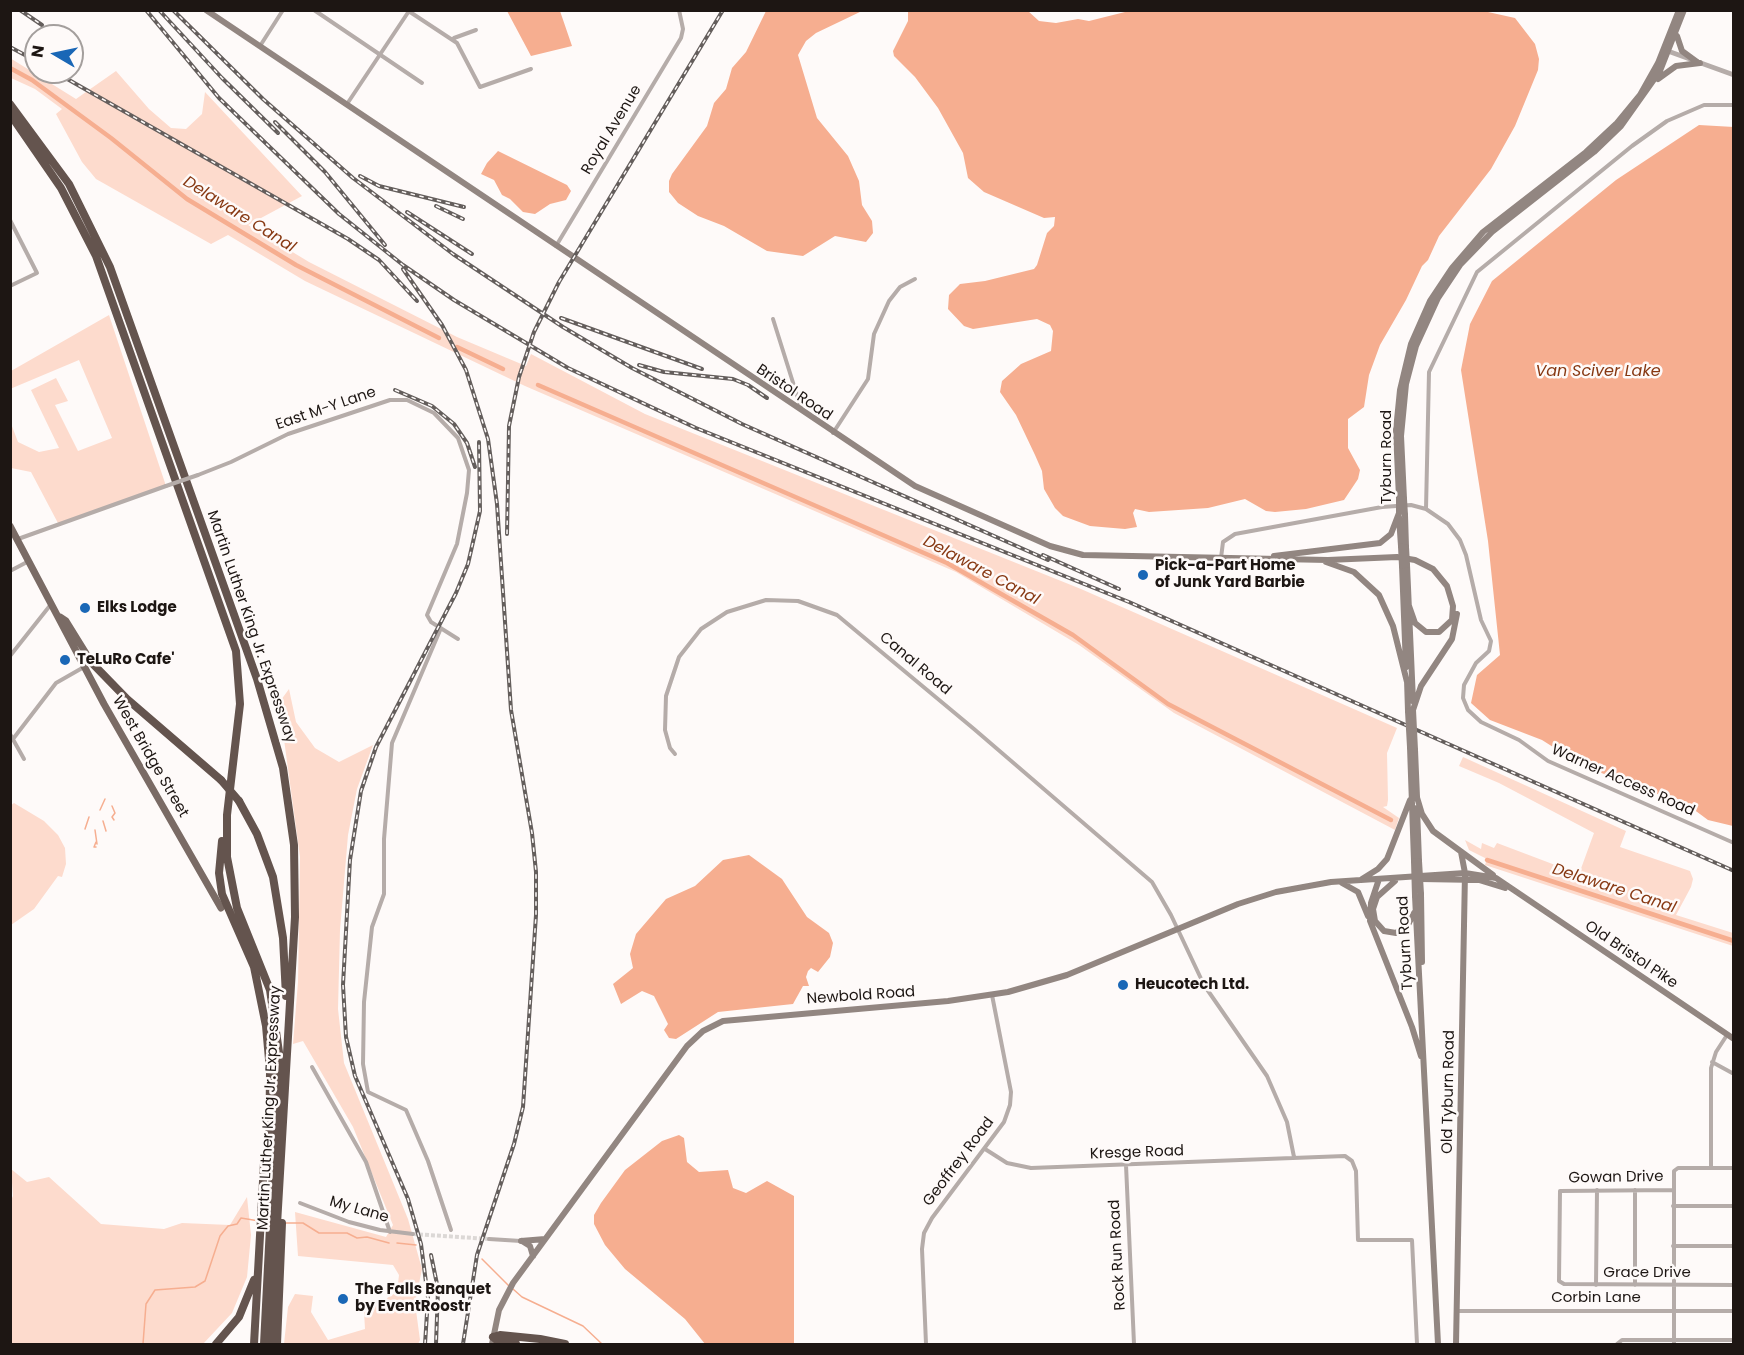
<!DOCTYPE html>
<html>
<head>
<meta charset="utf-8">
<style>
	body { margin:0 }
	#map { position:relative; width:1744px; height:1355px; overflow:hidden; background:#fefaf9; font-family:Poppins,sans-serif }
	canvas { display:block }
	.frame { position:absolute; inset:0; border:12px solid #1d1613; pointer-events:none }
	.north { position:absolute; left:24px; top:24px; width:60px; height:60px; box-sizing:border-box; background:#fefaf9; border:2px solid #a49f9d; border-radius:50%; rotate:279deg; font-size:16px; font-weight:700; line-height:24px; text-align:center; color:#1d1613 }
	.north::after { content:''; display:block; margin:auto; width:21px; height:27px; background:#1a67b6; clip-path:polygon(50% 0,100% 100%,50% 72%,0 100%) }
</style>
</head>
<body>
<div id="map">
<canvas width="1744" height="1355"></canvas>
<div class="frame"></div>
<div class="north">N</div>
</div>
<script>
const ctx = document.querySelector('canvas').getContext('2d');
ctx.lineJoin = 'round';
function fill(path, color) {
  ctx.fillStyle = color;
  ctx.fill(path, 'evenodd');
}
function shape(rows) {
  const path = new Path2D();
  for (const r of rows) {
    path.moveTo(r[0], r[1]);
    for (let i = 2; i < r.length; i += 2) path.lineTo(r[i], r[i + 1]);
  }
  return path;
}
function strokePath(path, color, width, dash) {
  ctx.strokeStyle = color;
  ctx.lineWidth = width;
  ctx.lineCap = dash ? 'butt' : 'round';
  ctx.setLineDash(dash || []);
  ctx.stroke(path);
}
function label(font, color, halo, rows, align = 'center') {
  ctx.font = font + ' Poppins,sans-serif';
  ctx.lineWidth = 5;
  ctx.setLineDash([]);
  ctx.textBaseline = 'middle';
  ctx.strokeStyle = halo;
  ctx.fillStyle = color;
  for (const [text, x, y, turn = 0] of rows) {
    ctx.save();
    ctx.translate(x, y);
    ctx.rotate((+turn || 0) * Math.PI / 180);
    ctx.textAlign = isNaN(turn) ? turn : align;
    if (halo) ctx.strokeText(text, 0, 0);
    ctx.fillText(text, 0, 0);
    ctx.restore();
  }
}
fill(shape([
	[10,58,76,99,116,71,149,109,171,128,186,129,202,114,205,92,302,196,248,225,309,262,457,337,526,366,531,354,645,414,1081,589,1397,728,1387,753,1388,800,1387,806,1383,807,1399,818,1395,830,1174,713,1079,645,956,572,525,386,305,281,228,235,211,244,96,179,82,162,56,114,62,109,35,89,11,78],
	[109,315,166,486,59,525,31,472,11,468,10,421,18,442,39,452,59,448,31,390,56,378,68,401,55,405,78,451,112,438,79,360,10,389,11,371],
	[289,689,296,722,315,748,339,762,373,745,357,789,348,835,340,930,338,1009,344,1063,408,1219,422,1269,415,1303,420,1340,418,1344,284,1344,288,1307,295,1294,313,1296,311,1312,328,1340,365,1329,364,1312,397,1292,399,1275,393,1265,298,1256,295,1212,386,1237,393,1225,353,1127,303,1041,293,1044,298,982,300,857,283,732,281,700],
	[1463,757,1626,831,1620,847,1690,871,1693,879,1691,887,1676,915,1733,933,1733,946,1485,865,1487,859,1469,850,1465,840,1481,849,1482,843,1494,848,1497,843,1579,874,1594,833,1499,783,1459,766],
	[14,803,44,821,58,835,65,848,66,864,62,877,58,876,34,909,11,925,10,806],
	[11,1169,27,1182,49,1177,101,1224,164,1229,182,1223,230,1225,247,1197,251,1235,247,1277,232,1313,203,1344,11,1344,10,1202,13,1196]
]), '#fddbcd');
fill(shape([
	[507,11,560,11,572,46,531,56],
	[766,11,862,11,816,33,806,41,798,55,817,118,848,156,859,181,862,205,872,221,873,233,866,242,835,236,803,256,767,251,724,226,698,216,678,203,669,192,669,181,672,174,707,126,714,103,726,89,732,68,746,52],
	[1129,11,1488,12,1515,18,1535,44,1539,59,1538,70,1515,126,1491,169,1439,236,1428,260,1422,266,1406,300,1380,345,1369,375,1364,407,1348,419,1348,448,1360,470,1358,479,1344,500,1306,509,1275,512,1266,511,1245,499,1208,508,1149,512,1135,509,1133,513,1137,527,1125,529,1090,526,1063,516,1055,508,1044,489,1042,471,1035,455,1016,415,1000,392,1002,381,1021,364,1051,351,1053,331,1050,325,1037,319,973,329,964,326,948,309,949,295,960,284,985,281,1034,269,1037,265,1047,233,1054,226,1055,217,1044,218,984,192,968,178,963,153,938,108,915,77,894,56,893,51,908,21,908,11,1028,11,1039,21,1056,23,1078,19,1089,21],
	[1699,125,1734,127,1733,826,1708,820,1681,800,1657,794,1583,766,1542,740,1490,720,1471,703,1477,675,1500,655,1488,541,1461,370,1470,324,1492,281,1616,180],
	[498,151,567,185,571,191,566,200,550,204,535,214,523,212,510,199,502,195,494,180,481,174,487,163],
	[749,855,782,879,807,917,829,933,833,943,830,957,818,972,811,968,808,971,806,977,809,986,803,986,793,1004,718,1012,676,1039,669,1038,664,1030,668,1024,654,996,642,991,621,1004,613,984,633,968,630,954,636,934,666,899,695,886,723,860],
	[679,1135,684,1138,687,1162,699,1172,728,1170,733,1188,746,1193,767,1181,794,1196,794,1344,705,1344,685,1319,625,1269,605,1245,594,1224,594,1215,601,1203,625,1170,662,1141]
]), '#f6ae90');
strokePath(shape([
	[112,806,115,813,112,817,114,820],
	[100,810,105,799],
	[103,821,106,831],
	[85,829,89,817],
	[95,830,97,844],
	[96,842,94,847,96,847],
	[284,1223,303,1223,319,1233,347,1233,357,1238,367,1237,389,1243],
	[397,1243,416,1245],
	[482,1259,509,1286],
	[513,1289,522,1297,583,1326,602,1344],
	[143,1344,146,1304,155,1290,195,1287,205,1281,220,1236,228,1226,237,1224,241,1218,259,1221]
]), '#f6ae90', 1.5);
strokePath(shape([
	[10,68,32,80,111,138,187,199,296,265,439,338],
	[457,347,503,369],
	[538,385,947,563,1073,635,1168,704,1391,820],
	[1487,860,1734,941]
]), '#f6ae90', 4.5);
strokePath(shape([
	[413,1234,489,1239]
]), '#dcd8d6', 4, [4, 2]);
strokePath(shape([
	[314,10,422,83],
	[407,10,457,43,480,87,531,69],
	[454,38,476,30],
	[260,46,283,10],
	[347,104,409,11],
	[10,220,37,273,10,286],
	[556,246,681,38,683,29,679,10],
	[773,319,801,408],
	[833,433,868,379,874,334,889,301,900,287,915,279],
	[198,475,231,462,288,434,390,400,407,400,434,413,458,438,469,470,467,493,457,544,427,615,431,622,458,639],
	[1426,509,1429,372,1477,272,1632,146,1667,121,1704,105,1734,105],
	[18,539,166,486],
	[1221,558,1223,542,1235,534,1382,507,1411,505,1426,509,1448,524,1460,540,1466,555,1481,620,1491,641,1489,651,1476,663,1464,685,1463,698,1468,710,1481,722,1519,740,1548,761,1734,843],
	[10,571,29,561],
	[441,628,392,743,384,839,384,894,372,927,364,1002,363,1064,368,1092,406,1110,428,1161,451,1230],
	[10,656,52,603],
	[10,734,24,759],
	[13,739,56,683,84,667],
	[675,754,670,748,665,730,666,696,679,657,701,629,727,612,766,600,798,601,837,615,974,729,1152,882,1171,915,1204,985,1267,1076,1287,1122,1294,1157],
	[1712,1062,1734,1074],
	[312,1067,366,1162,390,1232],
	[985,1149,1007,1163,1031,1168,1345,1156,1352,1161,1356,1171,1358,1240,1412,1240,1417,1344],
	[1126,1165,1134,1344],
	[1711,1168,1711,1068,1716,1052,1727,1035],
	[1635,1190,1635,1285],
	[1673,1190,1560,1191,1559,1281,1564,1284,1734,1285],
	[300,1203,349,1222,380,1230,413,1234],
	[1673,1206,1734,1206],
	[489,1239,521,1241],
	[1673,1246,1734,1246],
	[1596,1285,1597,1190],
	[1458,1311,1734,1311],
	[926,1344,922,1249,924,1233,932,1218,1004,1122,1010,1105,1011,1092,992,995],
	[1617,1344,1622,1340,1734,1340],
	[1674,1344,1674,1171,1678,1168,1734,1168]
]), '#b5aca9', 4);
strokePath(shape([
	[1665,50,1734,75]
]), '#b5aca9', 5);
strokePath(shape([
	[206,10,915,486,1050,546,1083,555,1328,560,1397,557,1415,560,1433,569,1447,586,1453,606,1452,620,1439,632,1426,632,1415,623,1408,603],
	[1677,36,1682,51,1697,62],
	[1658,79,1676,66,1700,63],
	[1399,498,1396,430,1400,390,1411,344,1430,301,1452,268,1483,232,1586,152,1617,123,1640,95,1658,63,1679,10],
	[1404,499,1401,436,1406,384,1416,346,1438,298,1460,265,1492,232,1594,152,1621,126,1660,71,1684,10],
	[1405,515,1406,547],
	[1399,517,1401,546],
	[1274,556,1380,543,1391,534,1399,513],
	[1326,562,1354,572,1379,595,1393,626,1407,682],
	[1407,565,1413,701],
	[1402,566,1406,667],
	[1407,680,1408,711],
	[1413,710,1421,686,1452,639,1457,614],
	[1410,747,1414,861],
	[1415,750,1417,797],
	[1416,794,1422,814,1433,831,1493,875],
	[1417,808,1419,861],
	[1362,879,1378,869,1387,859,1410,800],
	[1379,879,1371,903,1370,921,1412,1027,1421,1056],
	[1421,879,1479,880,1505,888],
	[1395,881,1377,897,1373,909,1375,921,1384,931,1396,933,1408,925,1414,913],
	[1342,883,1358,892,1368,916],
	[1421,894,1422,962],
	[1415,896,1438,1344],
	[521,1241,545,1239],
	[522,1241,530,1246,533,1256],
	[492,1344,499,1310,513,1283,687,1046,703,1031,723,1021,948,1001,1008,992,1067,975,1238,904,1276,892,1331,882,1465,873,1496,878,1734,1039],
	[1456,1344,1465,873,1461,852]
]), '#928681', 6);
strokePath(shape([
	[10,526,104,704,221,908],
	[60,617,66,621,92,663]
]), '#7a6b65', 7);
strokePath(shape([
	[10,104,69,184,110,267,257,679,283,768,294,845,295,917,270,1344],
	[10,114,61,188,96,256,236,651,240,704,227,815,227,857,237,908,270,990,279,1052,264,1344],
	[92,663,127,699,221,780],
	[239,801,257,834,273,877,283,938,286,996],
	[222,841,219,873,222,894,254,967,266,1026,270,1071,269,1172],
	[493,1337,500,1335,540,1339,565,1344],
	[493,1337,499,1342,516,1344],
	[216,1344,239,1317,254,1280],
	[254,1344,264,1163],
	[277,1344,282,1223]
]), '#64544e', 8);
const rail = shape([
	[20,10,42,25],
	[146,10,219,98,339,214,403,265,454,300,568,368,696,428,1129,602,1734,871],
	[159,10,222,78,278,133],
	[173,10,263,99,353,178,453,254,563,327,632,368,742,424,1048,560],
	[10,47,36,61],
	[55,72,348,239,379,260,417,301],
	[275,122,325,172,385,245],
	[360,176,379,186,464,207],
	[436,206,463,219],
	[407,212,472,254],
	[403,269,442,325,466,370,488,439,497,504,511,710,532,833,536,872,536,915,523,1107,514,1144,477,1255,463,1344],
	[561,318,702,369],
	[639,365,664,372,733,379,748,385,767,398],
	[395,390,432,406,454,424,467,443,475,467],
	[507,534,509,426,519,377,534,332,559,282,723,10],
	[1043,555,1119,589],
	[431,1255,438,1289,436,1344],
	[425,1344,428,1298,421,1244,408,1199,355,1076,346,1037,343,985,350,860,361,791,376,747,456,593,468,564,480,511,479,442]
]);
strokePath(rail, '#645e5c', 4);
strokePath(rail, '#fefaf9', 1.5, [4.5]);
strokePath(shape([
	[166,486,198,475]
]), '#b5aca9', 4);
strokePath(shape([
	[1399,498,1399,513],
	[1404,499,1405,515],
	[1401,546,1402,566],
	[1406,547,1407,565],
	[1413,710,1415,750],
	[1408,711,1410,747],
	[1414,861,1415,896],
	[1419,861,1421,894]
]), '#928681', 6);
strokePath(shape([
	[221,780,239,801]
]), '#64544e', 8);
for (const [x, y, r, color] of [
	[1143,575,6,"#1a67b6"],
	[85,608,6,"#1a67b6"],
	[65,660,6,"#1a67b6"],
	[1123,985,6,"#1a67b6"],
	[343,1299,6,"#1a67b6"]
]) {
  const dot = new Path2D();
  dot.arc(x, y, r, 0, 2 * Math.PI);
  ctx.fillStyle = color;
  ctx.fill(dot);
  strokePath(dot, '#fefaf9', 2);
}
label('15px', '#1d1613', '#fefaf9', [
	["Royal Avenue",612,130,-59],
	["Bristol Road",794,393,34],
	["East M-Y Lane",326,409,-19],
	["Tyburn Road",1387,457,-90],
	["Martin Luther King Jr. Expressway",251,627,71],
	["Canal Road",915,664,40],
	["West Bridge Street",150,757,60],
	["Warner Access Road",1623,781,24],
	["Tyburn Road",1406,943,-93],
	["Old Bristol Pike",1631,955,34],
	["Newbold Road",861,996,-4],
	["Old Tyburn Road",1449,1092,-89],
	["Martin Luther King Jr. Expressway",270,1108,-87],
	["Kresge Road",1137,1153,-2],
	["Geoffrey Road",959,1162,-53],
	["Gowan Drive",1616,1178,-1],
	["My Lane",359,1210,16],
	["Rock Run Road",1118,1255,-93],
	["Grace Drive",1647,1273],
	["Corbin Lane",1596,1298]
]);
label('bold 15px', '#1d1613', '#fefaf9', [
	["Pick-a-Part Home",1155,566],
	["of Junk Yard Barbie",1155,583],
	["Elks Lodge",97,608],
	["TeLuRo Cafe'",77,660],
	["Heucotech Ltd.",1135,985],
	["The Falls Banquet",355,1290],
	["by EventRoostr",355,1307]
], 'left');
label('italic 16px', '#873812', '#fefaf9', [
	["Delaware Canal",239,215,32],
	["Van Sciver Lake",1598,372],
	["Delaware Canal",981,571,28],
	["Delaware Canal",1614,889,18]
]);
</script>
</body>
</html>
